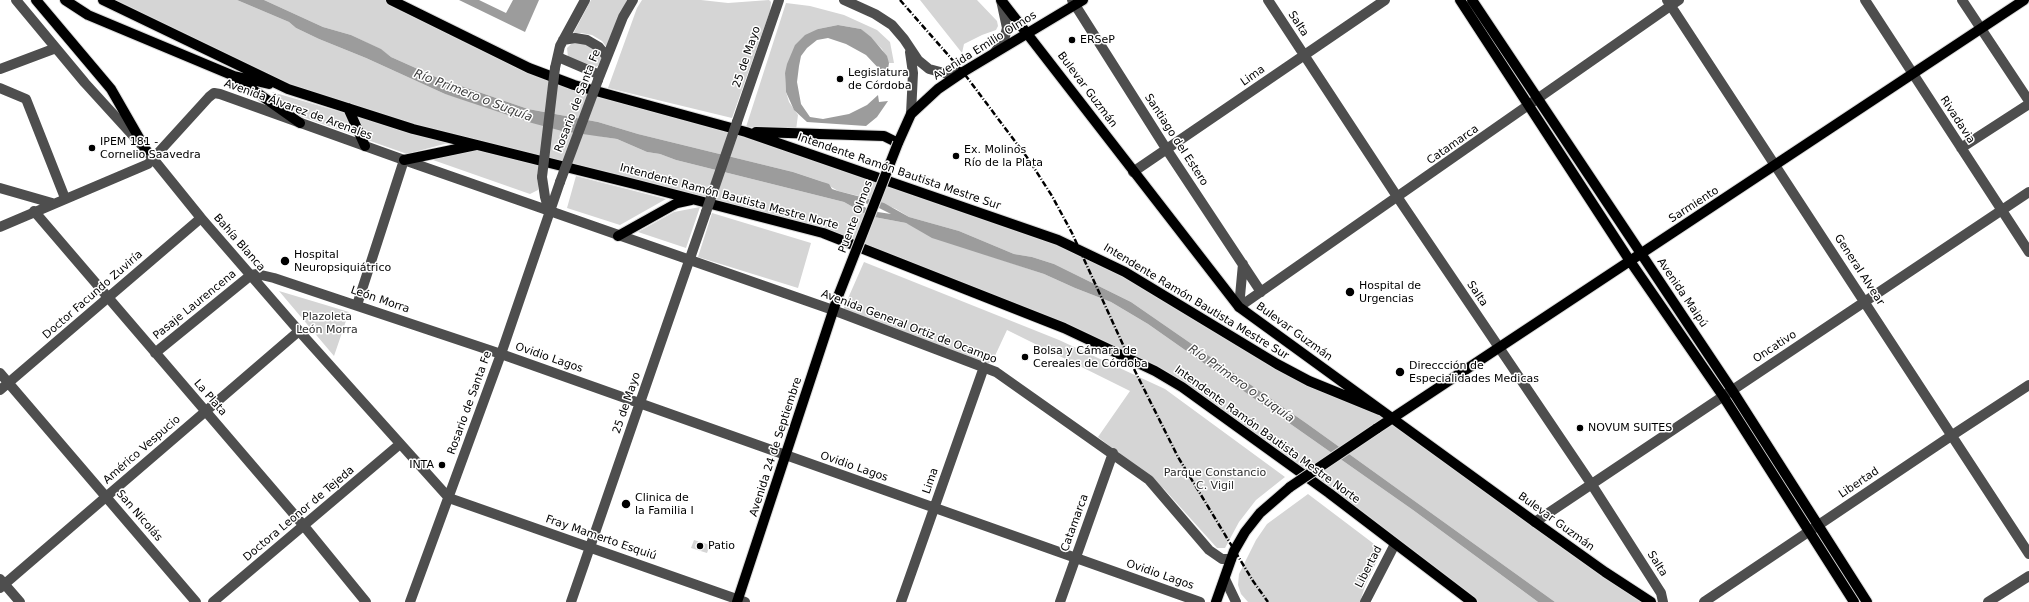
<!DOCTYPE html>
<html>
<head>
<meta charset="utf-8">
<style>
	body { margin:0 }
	canvas { display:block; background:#fff }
</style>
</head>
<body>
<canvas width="2029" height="602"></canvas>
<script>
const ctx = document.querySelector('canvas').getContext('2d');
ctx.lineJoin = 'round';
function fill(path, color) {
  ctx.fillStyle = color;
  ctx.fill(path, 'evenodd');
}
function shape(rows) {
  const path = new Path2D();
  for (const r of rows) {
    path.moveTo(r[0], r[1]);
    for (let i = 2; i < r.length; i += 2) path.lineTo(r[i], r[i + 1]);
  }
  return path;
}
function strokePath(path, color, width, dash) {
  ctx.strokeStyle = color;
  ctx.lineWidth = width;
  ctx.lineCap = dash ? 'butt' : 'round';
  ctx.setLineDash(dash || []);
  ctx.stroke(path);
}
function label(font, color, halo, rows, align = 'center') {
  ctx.font = font + ' "DejaVu Sans",sans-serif';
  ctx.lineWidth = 3;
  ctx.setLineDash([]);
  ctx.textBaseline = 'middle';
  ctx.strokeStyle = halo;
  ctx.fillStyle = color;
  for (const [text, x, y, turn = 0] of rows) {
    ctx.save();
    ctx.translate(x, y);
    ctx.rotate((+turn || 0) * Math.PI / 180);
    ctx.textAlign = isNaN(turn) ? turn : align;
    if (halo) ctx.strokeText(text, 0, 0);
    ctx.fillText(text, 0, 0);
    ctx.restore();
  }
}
fill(shape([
	[103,0,237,0,289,22,296,28,319,39,366,58,445,94,604,137,617,139,647,152,660,154,676,160,844,202,869,216,906,223,987,255,1044,274,1075,288,1111,302,1148,324,1413,510,1538,602,1472,602,1155,371,843,240,480,145,288,89],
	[264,0,391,0,529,68,746,132,1058,240,1277,364,1380,410,1651,602,1555,602,1306,423,1131,302,1054,264,1032,257,1014,254,959,231,909,217,896,209,871,199,838,191,823,182,793,172,638,134,598,122,528,109,438,78,391,57,380,49,351,35,323,27],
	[591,0,627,0,607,48,602,41,592,35,581,33,573,34],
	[642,0,701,0,728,3,769,0,771,2,770,11,732,118,608,88,637,8],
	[920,0,977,0,997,21,998,26,996,30,982,35,964,44,962,53],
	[786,3,810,6,844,15,877,30,890,42,894,63,889,63,882,49,861,29,838,25,818,29,785,73,786,92,789,102,798,115,796,130,746,127],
	[579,41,595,48,602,57,598,66,593,68,568,57,567,48,573,42],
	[272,92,448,143,407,154,300,116],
	[469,147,541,166,538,190,530,194,433,160,436,153],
	[576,176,666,199,620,225,567,208],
	[700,207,686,248,638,232,674,212],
	[712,213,811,243,798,288,698,257],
	[864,262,1059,340,1165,389,1285,477,1256,500,1239,522,1225,548,1217,548,1164,489,1098,437,1130,391,1007,330,993,360,984,367,842,312],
	[279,291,349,312,334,356],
	[1308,494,1382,550,1365,586,1360,602,1248,602,1241,594,1238,585,1239,574,1256,540,1267,524],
	[694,540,710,545,707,553,691,548]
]), '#d5d5d5');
fill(shape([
	[237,0,264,0,323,27,351,35,381,49,391,57,438,78,528,109,598,122,638,134,793,172,829,184,832,189,838,191,884,203,909,217,959,231,1014,254,1032,257,1054,264,1131,302,1306,423,1555,602,1538,602,1534,599,1413,510,1148,324,1111,302,1075,288,1044,274,932,238,906,223,869,216,844,202,676,160,660,154,647,152,617,139,562,131,532,123,445,94,366,58,319,39,296,28,289,22],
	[855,201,873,205,891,214,871,211],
	[459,0,479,0,506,13,513,0,539,0,525,32],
	[838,25,861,29,871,37,887,56,889,63,888,69,882,72,866,55,846,44,828,38,817,40,807,48,801,56,799,66,797,82,801,104,810,117,823,119,849,114,867,105,878,95,879,102,888,101,877,117,866,126,807,122,794,110,786,92,785,73,787,64,795,45,805,35,818,29]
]), '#9c9c9c');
const major = shape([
	[36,0,111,89,146,150],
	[65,0,88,15,234,76,269,84],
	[103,0,288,89,413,129,638,185,823,233,1064,328,1155,371,1182,387,1329,493,1472,602],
	[391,0,529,68,574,85,746,132,1058,240,1125,272,1277,364,1309,381,1380,410],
	[1001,0,1239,307,1535,522,1605,572,1651,602],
	[1460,0,1630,261,1723,396,1854,602],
	[1472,0,1732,390,1867,602],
	[239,80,300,123],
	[348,108,365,146],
	[756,132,884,136,898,143,911,114,938,89,963,72,1083,0],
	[404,160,476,145],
	[618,236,677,203,691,200],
	[1376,429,2024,0],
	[737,602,837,299],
	[1216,602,1234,551,1245,532,1260,513,1290,487]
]);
strokePath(major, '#dbdbdb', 12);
strokePath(shape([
	[16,0,85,83,146,150,201,218,299,331,449,498,745,602],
	[844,0,875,14,892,25,904,39,918,60,929,69,948,74,963,72],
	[1072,0,1167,150,1261,292],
	[1268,0,1398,198,1592,485,1661,593,1663,602],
	[1667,0,2029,554],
	[1865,0,2029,252],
	[1962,0,2029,101],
	[563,40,575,38,587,40,599,47,607,57],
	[910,52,913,73,911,114],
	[995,52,1004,40,1007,28,1001,0],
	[558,57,600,75],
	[555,68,560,46,585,0],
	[0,69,56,48],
	[598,80,623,17,633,0],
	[0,88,26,99,65,198],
	[737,122,779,0],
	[1961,148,2029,104],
	[1133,172,1385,0],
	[542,177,545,197,549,211],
	[0,188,52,203],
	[34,211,304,526,366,602],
	[0,227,148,164,209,97,214,93,220,94,404,160,833,310,996,372,1149,480,1209,550,1222,559,1231,559],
	[357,305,404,160],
	[1239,307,1679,0],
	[1239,307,1243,264],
	[155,353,251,275,257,274,274,278,501,354,1200,602],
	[0,373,196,602],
	[0,390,201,218],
	[1535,522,2029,192],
	[0,579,20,602],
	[1225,579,1236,602],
	[0,588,299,331],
	[213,602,400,444],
	[410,602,501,354,560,182],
	[571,602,706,212],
	[901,602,984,367],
	[1060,602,1113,453],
	[1365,602,1395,544],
	[1704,602,1951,436,2029,385],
	[1988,602,2029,576]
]), '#4e4e4e', 10);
strokePath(major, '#000', 10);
strokePath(shape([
	[900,0,963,72,1029,160,1052,196,1072,233,1135,371,1178,457,1253,581,1268,602]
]), '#000', 2.5, [6, 2, 1, 2]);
const majorBridge = shape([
	[837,299,898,143],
	[1290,487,1376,429]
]);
strokePath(majorBridge, '#dbdbdb', 12, []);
strokePath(shape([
	[542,177,555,68],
	[560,182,598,80],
	[706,212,737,122]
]), '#4e4e4e', 10);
strokePath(majorBridge, '#000', 10);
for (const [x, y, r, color] of [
	[1072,40,4,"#000"],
	[840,79,4,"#000"],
	[92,148,4,"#000"],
	[956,156,4,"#000"],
	[285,261,5,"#000"],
	[1350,292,5,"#000"],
	[1025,357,4,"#000"],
	[1400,372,5,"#000"],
	[1580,428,4,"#000"],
	[442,465,4,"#000"],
	[626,504,5,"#000"],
	[700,546,4,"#000"]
]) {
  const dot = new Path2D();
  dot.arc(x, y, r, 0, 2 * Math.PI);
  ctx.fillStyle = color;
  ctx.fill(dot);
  strokePath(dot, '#fff', 1.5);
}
label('11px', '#000', '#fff', [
	["Salta",1298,24,57],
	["Avenida Emilio Olmos",985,46,-32],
	["25 de Mayo",747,57,-71],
	["Lima",1253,76,-35],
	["Bulevar Guzmán",1087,90,53],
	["Rosario de Santa Fe",578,101,-69],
	["Avenida Álvarez de Arenales",298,110,20],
	["Rivadavia",1957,120,57],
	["Santiago del Estero",1176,140,57],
	["Catamarca",1453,145,-35],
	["Intendente Ramón Bautista Mestre Sur",899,172,19],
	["Intendente Ramón Bautista Mestre Norte",729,197,15],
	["Sarmiento",1694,205,-33],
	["Puente Olmos",856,217,-69],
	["Bahía Blanca",239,243,49],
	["General Alvear",1859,270,57],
	["Avenida Maipú",1682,293,56],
	["Salta",1477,294,56],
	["Doctor Facundo Zuviría",93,295,-41],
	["León Morra",380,300,19],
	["Intendente Ramón Bautista Mestre Sur",1196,302,31],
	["Pasaje Laurencena",195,305,-39],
	["Avenida General Ortiz de Ocampo",909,327,21],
	["Bulevar Guzmán",1294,332,36],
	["Oncativo",1775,347,-33],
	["Ovidio Lagos",549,358,19],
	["La Plata",210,398,49],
	["Rosario de Santa Fe",470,403,-70],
	["25 de Mayo",627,403,-71],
	["Intendente Ramón Bautista Mestre Norte",1267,435,36],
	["Avenida 24 de Septiembre",776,447,-72],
	["Américo Vespucio",142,450,-41],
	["Ovidio Lagos",854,467,19],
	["Lima",931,481,-71],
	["Libertad",1859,483,-34],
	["Doctora Leonor de Tejeda",299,514,-40],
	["San Nicolás",139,516,49],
	["Bulevar Guzmán",1556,522,36],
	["Catamarca",1075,523,-70],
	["Fray Mamerto Esquiú",601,538,19],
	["Salta",1657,564,58],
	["Libertad",1369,567,-63],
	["Ovidio Lagos",1160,575,19]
]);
label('11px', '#000', '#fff', [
	["ERSeP",1080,40],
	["Legislatura",848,73],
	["de Córdoba",848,86],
	["IPEM 181 -",100,142],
	["Cornelio Saavedra",100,155],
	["Ex. Molinos",964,150],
	["Río de la Plata",964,163],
	["Hospital",294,255],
	["Neuropsiquiátrico",294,268],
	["Hospital de",1359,286],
	["Urgencias",1359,299],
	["Bolsa y Cámara de",1033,351],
	["Cereales de Córdoba",1033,364],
	["Direccción de",1409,366],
	["Especialidades Medicas",1409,379],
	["NOVUM SUITES",1588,428],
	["INTA",434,465,"right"],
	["Clinica de",635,498],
	["la Familia I",635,511],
	["Patio",708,546]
], 'left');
label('11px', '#2c2c2c', '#fff', [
	["Plazoleta",327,317],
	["León Morra",327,330],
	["Parque Constancio",1215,473],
	["C. Vigil",1215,486]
]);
label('italic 12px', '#3d3d3d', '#fff', [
	["Río Primero o Suquía",473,96,21],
	["Río Primero o Suquía",1241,384,35]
]);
</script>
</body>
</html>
